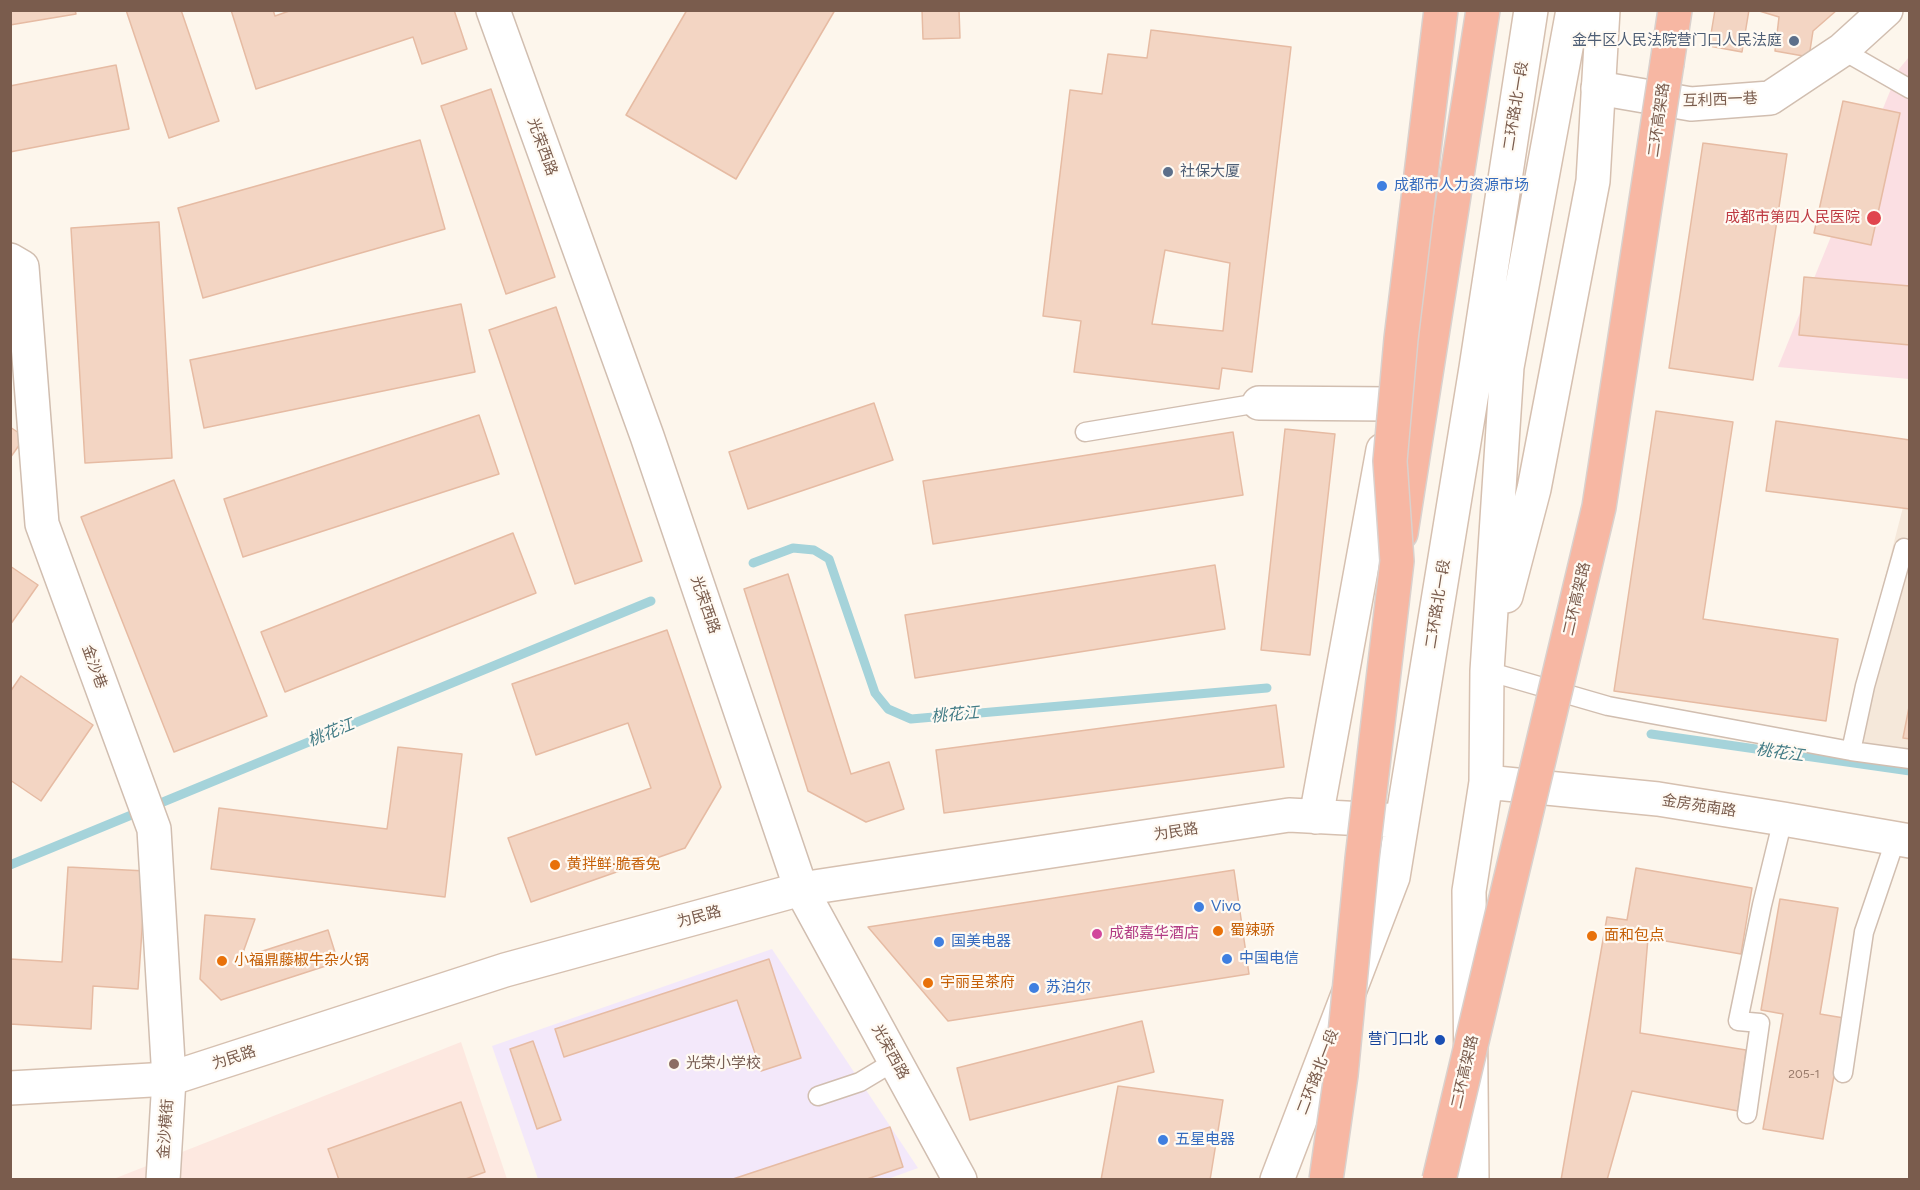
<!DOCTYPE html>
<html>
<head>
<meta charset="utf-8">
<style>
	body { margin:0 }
	#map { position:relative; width:1920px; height:1190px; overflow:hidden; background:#fdf6ec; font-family:Figtree,sans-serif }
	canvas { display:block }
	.frame { position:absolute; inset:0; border:12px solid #7a5c4d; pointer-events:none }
</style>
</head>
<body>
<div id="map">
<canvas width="1920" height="1190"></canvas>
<div class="frame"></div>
</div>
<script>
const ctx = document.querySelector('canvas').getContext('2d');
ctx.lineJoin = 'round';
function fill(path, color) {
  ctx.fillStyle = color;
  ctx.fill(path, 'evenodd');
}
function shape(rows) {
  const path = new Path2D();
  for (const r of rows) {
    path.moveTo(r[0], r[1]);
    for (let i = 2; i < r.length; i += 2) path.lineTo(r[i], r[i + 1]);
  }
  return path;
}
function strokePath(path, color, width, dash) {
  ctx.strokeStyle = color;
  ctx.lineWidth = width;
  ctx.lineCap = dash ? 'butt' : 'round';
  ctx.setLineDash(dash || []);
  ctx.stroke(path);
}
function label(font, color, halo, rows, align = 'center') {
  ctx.font = font + ' Figtree,"Noto Sans SC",sans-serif';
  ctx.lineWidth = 4.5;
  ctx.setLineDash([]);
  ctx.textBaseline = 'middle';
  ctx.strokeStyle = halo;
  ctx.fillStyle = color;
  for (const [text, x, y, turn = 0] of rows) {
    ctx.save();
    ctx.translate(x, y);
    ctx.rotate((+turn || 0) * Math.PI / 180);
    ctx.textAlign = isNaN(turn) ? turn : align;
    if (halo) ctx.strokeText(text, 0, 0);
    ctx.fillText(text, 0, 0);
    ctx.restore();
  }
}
fill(shape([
	[1909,484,1909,750,1843,740]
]), '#f5e8da');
fill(shape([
	[461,1042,507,1179,111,1180]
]), '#fde8e0');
fill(shape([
	[772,949,918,1168,885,1180,538,1179,492,1046]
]), '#f3e8fa');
fill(shape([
	[1909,57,1909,379,1778,367,1899,69]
]), '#fbdfe3');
strokePath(shape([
	[753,563,793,548,814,550,829,559,875,693,888,709,911,719,1267,688],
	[1651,734,1910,771],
	[10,865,651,601]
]), '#a5d3da', 9);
const building = shape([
	[10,10,75,10,76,14,10,25,10,10],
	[126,10,181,10,219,121,169,138,126,10],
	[231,10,273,10,275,16,292,10,454,10,467,49,422,64,413,37,256,89,231,10],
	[687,10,835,10,736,179,626,115,687,10],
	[922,10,959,10,960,38,923,39,922,10],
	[1715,10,1749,10,1742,52,1709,46,1715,10],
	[1756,10,1837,10,1813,31,1809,57,1775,51,1779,17,1756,10],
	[1151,30,1291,47,1252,372,1222,368,1219,389,1074,372,1081,321,1043,316,1070,90,1102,94,1108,54,1147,58,1151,30],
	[1165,250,1230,263,1223,331,1152,324,1165,250],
	[116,65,129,129,10,152,10,86,116,65],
	[491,89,555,277,506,294,441,106,491,89],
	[1843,101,1900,113,1871,245,1814,233,1843,101],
	[420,140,445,229,203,298,178,208,420,140],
	[1703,143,1787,154,1753,380,1669,368,1703,143],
	[159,222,172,458,85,463,71,228,159,222],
	[1804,277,1910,286,1910,345,1799,335,1804,277],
	[461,304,475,372,204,428,190,360,461,304],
	[556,307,642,561,575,584,489,330,556,307],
	[874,403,893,460,748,509,729,452,874,403],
	[1656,411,1733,422,1703,619,1838,639,1826,721,1614,691,1656,411],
	[479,415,499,474,243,557,224,499,479,415],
	[1776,421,1910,440,1910,509,1766,491,1776,421],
	[10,427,25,437,10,458,10,427],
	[1285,429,1335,434,1310,655,1261,650,1285,429],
	[1233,432,1243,495,933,544,923,481,1233,432],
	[174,480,267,716,174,752,81,517,174,480],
	[513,533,536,593,285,692,261,632,513,533],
	[1215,565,1225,629,915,678,905,615,1215,565],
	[10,566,38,585,10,625,10,566],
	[788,574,851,774,889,762,904,809,866,822,808,791,744,589,788,574],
	[667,630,721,787,685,848,531,902,508,838,651,788,628,723,536,755,512,684,667,630],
	[21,676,93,725,41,801,10,780,10,692,21,676],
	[1910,702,1910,739,1903,738,1910,702],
	[1276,705,1284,767,944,813,936,750,1276,705],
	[398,747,462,754,445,897,211,869,219,808,387,829,398,747],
	[68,867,146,871,138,989,93,986,91,1029,10,1024,10,959,62,962,68,867],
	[1636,868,1752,888,1741,954,1648,938,1640,1033,1746,1050,1738,1111,1632,1091,1607,1180,1561,1180,1607,917,1627,920,1636,868],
	[1234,870,1249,974,948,1021,868,927,1234,870],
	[1780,899,1838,908,1820,1014,1844,1018,1823,1139,1763,1129,1783,1014,1761,1010,1780,899],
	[205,915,255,919,241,958,328,930,338,962,221,1000,200,979,205,915],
	[769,959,801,1058,761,1071,737,1000,564,1057,555,1029,769,959],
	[1142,1021,1154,1072,970,1120,957,1068,1142,1021],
	[533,1041,561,1120,537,1129,510,1049,533,1041],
	[1118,1086,1223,1100,1210,1180,1101,1180,1118,1086],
	[461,1102,485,1172,463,1180,339,1180,328,1149,461,1102],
	[890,1127,903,1167,864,1180,730,1180,890,1127]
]);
fill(building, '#f3d5c3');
strokePath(building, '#e6bba3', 1.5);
const lane = shape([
	[1842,50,1910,89],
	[1085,432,1259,403],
	[1487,671,1608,706,1851,751,1910,759],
	[1851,751,1865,686,1904,548],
	[1843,1073,1864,932,1896,838],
	[818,1096,860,1082,895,1061],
	[1747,1114,1760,1023,1738,1021,1762,905,1783,819]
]);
const street = shape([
	[493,10,647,436,801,889,960,1180],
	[1598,88,1691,104,1770,98,1842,50,1886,10],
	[10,260,22,267,42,524,154,829,169,1079,163,1180],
	[1259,403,1391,404]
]);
const secondary = shape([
	[1506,596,1534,489,1593,181,1603,10],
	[1486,782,1658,799,1783,819,1910,841],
	[1316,817,1383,450],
	[10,1088,169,1079,505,970,801,889,1289,815,1402,821],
	[1277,1180,1393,877,1476,368,1531,10],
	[1472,1180,1469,891,1486,782,1487,671,1507,367,1573,10]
]);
const highway = shape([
	[1667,63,1675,10],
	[1401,533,1483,10]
]);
strokePath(lane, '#d1beb0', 21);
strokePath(street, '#d1beb0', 36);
strokePath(secondary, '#d6c0b0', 36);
strokePath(highway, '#dad1cd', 36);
strokePath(lane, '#fff', 18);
strokePath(street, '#fff', 33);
strokePath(secondary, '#fff', 33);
strokePath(highway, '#f7b7a3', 33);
const highwayBridge = shape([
	[1326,1180,1341,1075,1362,859,1397,561,1390,461,1401,339,1441,10],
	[1439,1180,1599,507,1667,63]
]);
strokePath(highwayBridge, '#dad1cd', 36, []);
strokePath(highwayBridge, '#f7b7a3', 33);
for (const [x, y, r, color] of [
	[1794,41,6,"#5c6f8a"],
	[1168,172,6,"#5c6f8a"],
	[1382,186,6,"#3f7fe0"],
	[1874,218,8,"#e0444e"],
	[555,865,6,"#e8710a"],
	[1199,907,6,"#3f7fe0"],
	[1218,931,6,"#e8710a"],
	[1097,934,6,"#d1479c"],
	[1592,936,6,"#e8710a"],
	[939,942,6,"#3f7fe0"],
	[1227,959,6,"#3f7fe0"],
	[222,961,6,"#e8710a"],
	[928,983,6,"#e8710a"],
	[1034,988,6,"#3f7fe0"],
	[1440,1040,6,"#1a4fb4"],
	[674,1064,6,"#8d6e63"],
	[1163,1140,6,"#3f7fe0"]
]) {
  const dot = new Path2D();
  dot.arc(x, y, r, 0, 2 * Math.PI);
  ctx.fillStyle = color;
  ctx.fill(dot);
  strokePath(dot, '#fffaf3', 2);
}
label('12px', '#987a6a', null, [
	["205-1",1804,1074]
]);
label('15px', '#4e5e75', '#fffaf3', [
	["金牛区人民法院营门口人民法庭",1782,41],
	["社保大厦",1180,172,"left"]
], 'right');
label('15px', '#7a5c4d', '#fffaf3', [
	["互利西一巷",1720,100,-2],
	["二环路北一段",1516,106,-81],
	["二环高架路",1659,120,-82],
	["光荣西路",542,147,70],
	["二环高架路",1577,599,-77],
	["二环路北一段",1438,604,-81],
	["光荣西路",705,605,71],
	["金沙巷",94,667,70],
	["金房苑南路",1699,806,9],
	["为民路",1176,832,-9],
	["为民路",699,917,-15],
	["光荣西路",890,1052,61],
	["为民路",234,1058,-18],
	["二环路北一段",1318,1072,-69],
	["二环高架路",1465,1072,-77],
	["金沙横街",166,1129,-86]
]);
label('15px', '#366cbe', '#fffaf3', [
	["成都市人力资源市场",1394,186],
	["Vivo",1211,907],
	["国美电器",951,942],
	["中国电信",1239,959],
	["苏泊尔",1046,988],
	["五星电器",1175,1140]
], 'left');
label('15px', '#be3a42', '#fffaf3', [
	["成都市第四人民医院",1860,218]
], 'right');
label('15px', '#c56008', '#fffaf3', [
	["黄拌鲜·脆香兔",567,865],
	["蜀辣骄",1230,931],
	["面和包点",1604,936],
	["小福鼎藤椒牛杂火锅",234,961],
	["宇丽呈茶府",940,983]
], 'left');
label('15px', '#b23c85', '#fffaf3', [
	["成都嘉华酒店",1109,934]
], 'left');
label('15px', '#164399', '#fffaf3', [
	["营门口北",1428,1040]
], 'right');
label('15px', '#785e54', '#fffaf3', [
	["光荣小学校",686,1064]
], 'left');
label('italic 16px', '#437c86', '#fffaf3', [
	["桃花江",955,715,-5],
	["桃花江",331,733,-22],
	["桃花江",1780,753,8]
]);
</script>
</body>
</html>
